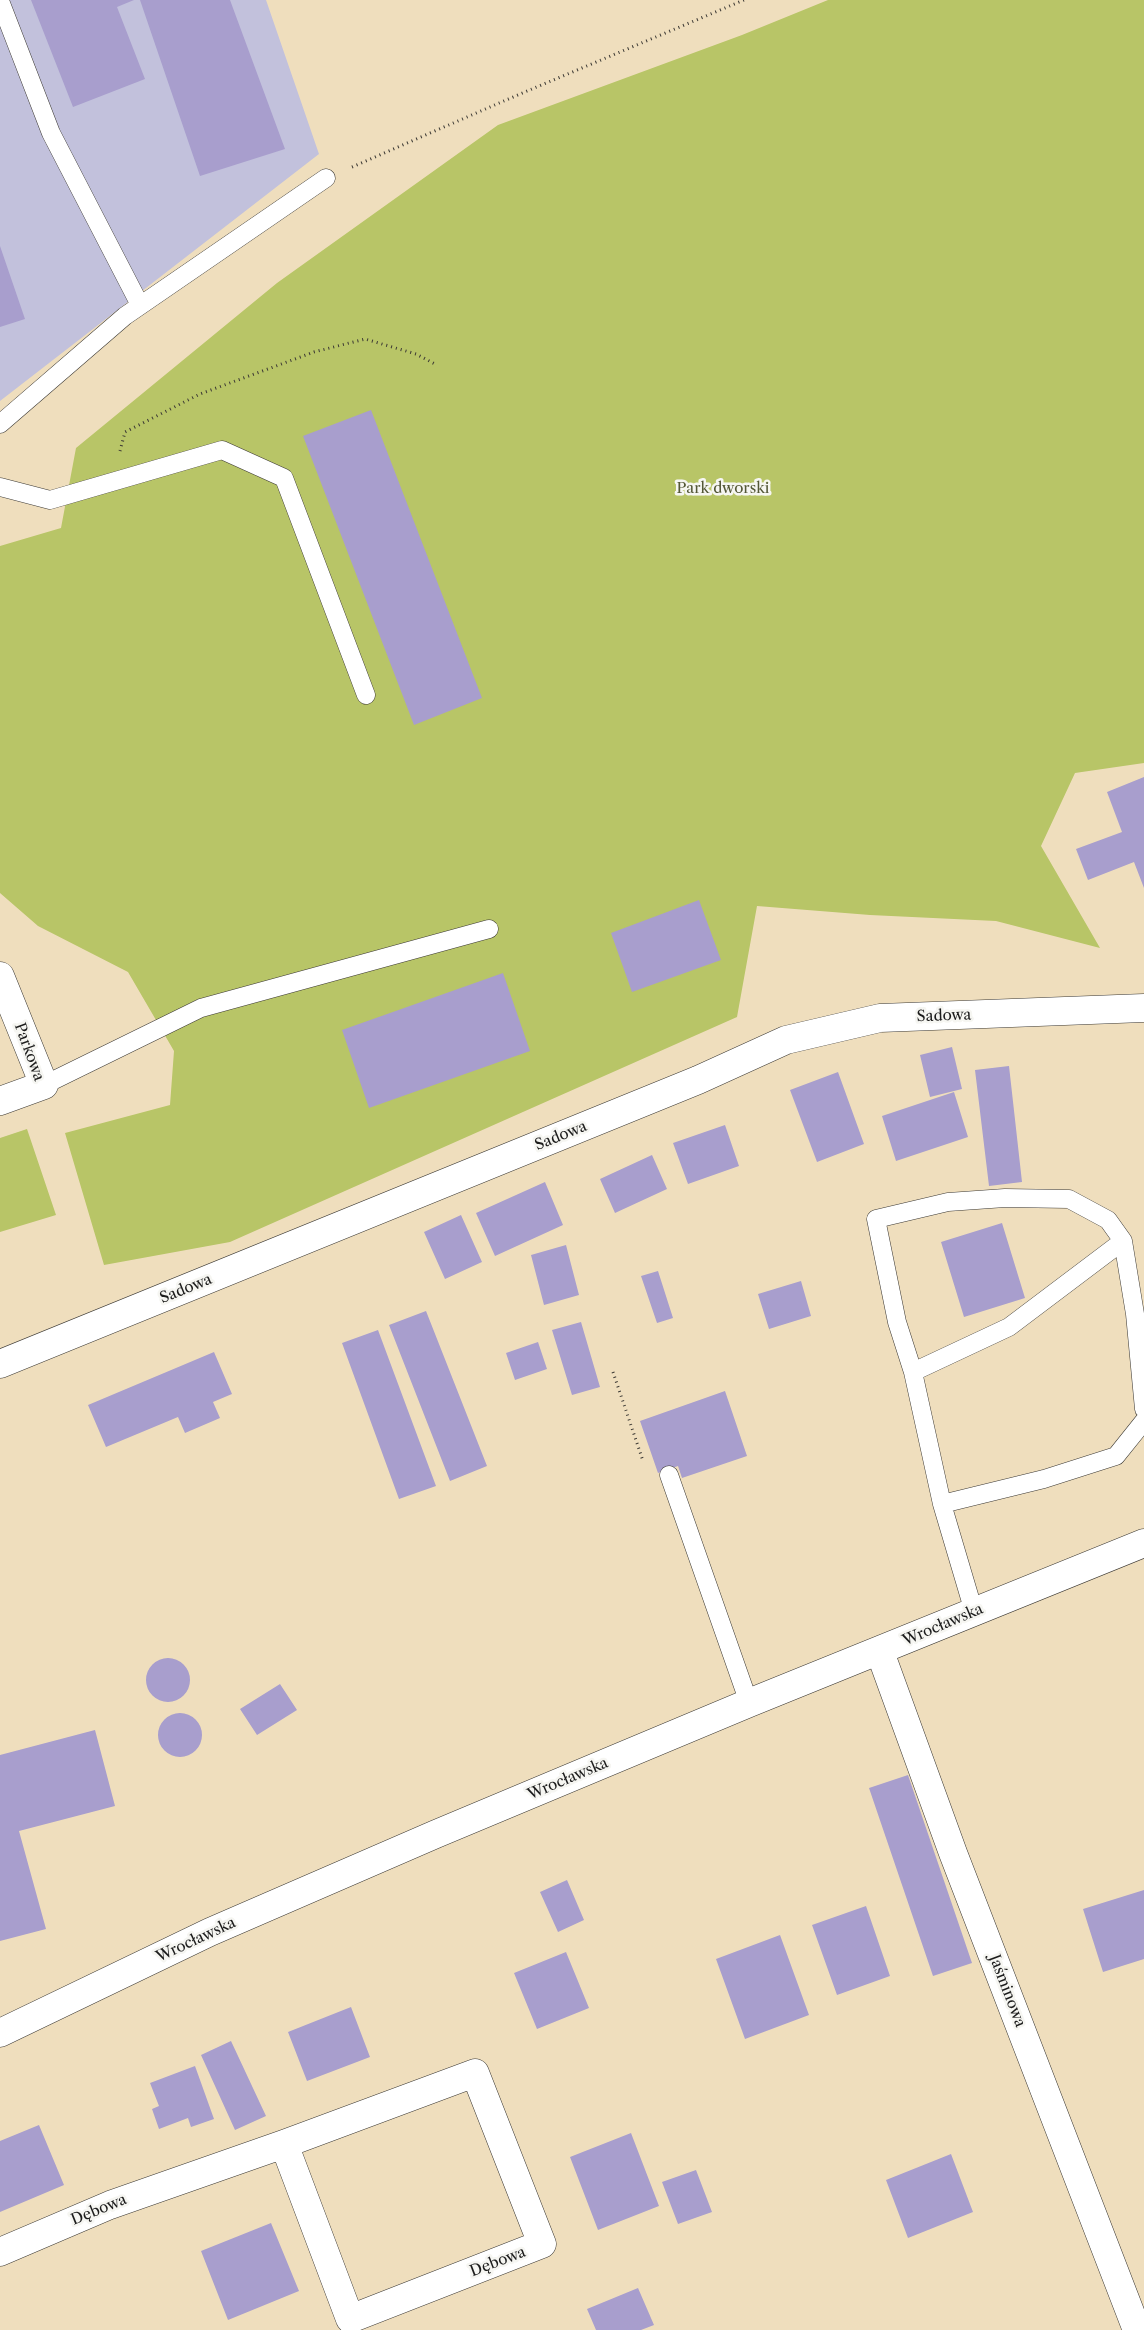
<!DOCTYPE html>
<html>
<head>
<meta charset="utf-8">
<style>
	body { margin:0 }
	canvas { display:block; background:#efdebd }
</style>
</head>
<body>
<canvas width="1144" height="2330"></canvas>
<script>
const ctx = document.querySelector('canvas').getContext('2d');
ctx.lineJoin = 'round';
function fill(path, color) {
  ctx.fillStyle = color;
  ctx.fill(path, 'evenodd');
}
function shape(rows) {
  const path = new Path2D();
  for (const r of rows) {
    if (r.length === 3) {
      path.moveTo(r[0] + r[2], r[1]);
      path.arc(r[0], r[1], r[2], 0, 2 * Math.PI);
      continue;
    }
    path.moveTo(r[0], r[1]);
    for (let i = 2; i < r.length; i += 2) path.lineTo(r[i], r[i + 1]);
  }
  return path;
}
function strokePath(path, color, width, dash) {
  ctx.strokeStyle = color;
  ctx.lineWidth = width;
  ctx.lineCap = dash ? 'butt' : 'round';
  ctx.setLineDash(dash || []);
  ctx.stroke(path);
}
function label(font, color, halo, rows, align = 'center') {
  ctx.font = font + ' "Libre Caslon Text",serif';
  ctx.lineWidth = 5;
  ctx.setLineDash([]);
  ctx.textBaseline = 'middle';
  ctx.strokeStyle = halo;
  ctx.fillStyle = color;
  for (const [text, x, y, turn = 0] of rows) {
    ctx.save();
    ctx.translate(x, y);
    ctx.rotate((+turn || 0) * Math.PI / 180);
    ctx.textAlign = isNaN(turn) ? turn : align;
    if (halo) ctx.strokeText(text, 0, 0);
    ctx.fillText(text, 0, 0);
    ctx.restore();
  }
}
fill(shape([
	[0,0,266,0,319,154,0,401]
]), '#c2c1dc');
fill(shape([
	[828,0,1144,0,1144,763,1075,773,1041,846,1100,948,996,921,870,915,757,906,737,1017,230,1242,104,1265,65,1133,170,1105,174,1051,128,972,38,926,0,893,0,546,61,528,76,448,277,283,498,125,742,35],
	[27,1129,56,1215,0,1232,0,1138]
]), '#b8c567');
fill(shape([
	[31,0,134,0,117,7,145,79,73,107],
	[140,0,230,0,285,149,200,176],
	[0,246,25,319,0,327],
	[371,410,482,698,414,725,303,436],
	[1144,777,1144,888,1134,862,1088,880,1076,849,1122,832,1107,792],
	[699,900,721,960,632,992,611,933],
	[503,973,530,1051,369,1108,342,1030],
	[952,1047,962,1089,930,1097,920,1055],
	[1009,1066,1022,1182,989,1186,975,1070],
	[838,1072,864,1144,817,1162,790,1090],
	[954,1092,968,1137,896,1161,882,1116],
	[725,1125,739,1166,688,1184,673,1143],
	[652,1155,667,1189,615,1213,600,1179],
	[545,1182,563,1225,495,1256,476,1213],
	[461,1215,482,1262,445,1279,424,1232],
	[1002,1223,1025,1298,964,1317,941,1242],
	[566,1245,579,1295,544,1305,531,1255],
	[658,1271,673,1318,657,1323,641,1276],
	[801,1281,811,1316,769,1329,758,1294],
	[426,1311,487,1466,450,1481,389,1325],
	[581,1322,600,1387,572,1395,552,1330],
	[378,1330,436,1486,399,1499,342,1343],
	[538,1342,547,1369,515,1380,506,1353],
	[214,1352,232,1394,213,1402,220,1418,185,1433,178,1417,106,1447,88,1405],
	[725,1391,747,1456,682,1478,678,1466,658,1473,640,1421],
	[168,1680,22],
	[280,1684,297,1710,257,1735,240,1709],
	[180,1735,22],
	[95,1730,115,1806,19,1831,46,1929,0,1941,0,1755],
	[908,1775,972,1963,933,1976,869,1788],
	[567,1880,584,1920,558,1932,540,1892],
	[1144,1890,1144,1959,1103,1972,1083,1909],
	[866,1906,890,1976,837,1995,812,1925],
	[780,1935,809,2015,745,2039,716,1959],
	[566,1952,589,2008,537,2029,514,1973],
	[351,2007,370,2057,307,2081,288,2032],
	[231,2041,266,2116,235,2130,201,2055],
	[195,2066,214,2119,191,2127,188,2118,159,2129,152,2109,159,2106,150,2083],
	[39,2125,64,2185,0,2212,0,2141],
	[631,2133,659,2206,598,2230,570,2157],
	[951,2154,973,2212,908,2238,886,2180],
	[696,2170,712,2212,678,2224,662,2182],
	[271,2223,299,2291,228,2320,201,2251],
	[638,2288,654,2325,641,2330,596,2330,587,2309]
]), '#a89ecd');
const lane = shape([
	[0,1,51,133,140,305],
	[0,424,125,316,326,178],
	[0,487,50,500,222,450,284,478,366,695],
	[44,1085,201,1008,489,929],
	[1123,1241,1135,1314,1144,1409],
	[913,1372,897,1322,876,1219,948,1202,1005,1198,1069,1199,1108,1220,1123,1241,1009,1327,913,1372,942,1504,974,1612],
	[669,1475,749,1703],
	[942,1504,1044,1479,1116,1456,1144,1421]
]);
const street = shape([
	[0,976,44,1085,0,1101],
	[0,1364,698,1080,786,1040,880,1018,1144,1008],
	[880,1652,953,1853,1137,2330],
	[0,2252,110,2205,284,2144,475,2073,542,2244,350,2319,284,2144]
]);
const secondary = shape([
	[0,2033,210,1932,436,1834,749,1703,1144,1543]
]);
strokePath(lane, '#3c3934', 19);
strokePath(street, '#3c3934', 29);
strokePath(secondary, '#3c3934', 29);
strokePath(shape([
	[352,167,520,94,744,0],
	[120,451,125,432,200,394,314,352,365,339,416,354,435,364],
	[613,1372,643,1461]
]), '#3c3934', 3, [1, 4]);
strokePath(lane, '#fff', 18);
strokePath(street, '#fff', 28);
strokePath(secondary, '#fff', 28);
label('15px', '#535736', '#f6f6f2', [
	["Park dworski",723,489]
]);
label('15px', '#1c1c1c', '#f6f6f2', [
	["Sadowa",944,1016,-2],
	["Parkowa",29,1052,70],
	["Sadowa",561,1136,-22],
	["Sadowa",186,1289,-22],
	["Wrocławska",943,1625,-23],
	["Wrocławska",568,1779,-23],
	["Wrocławska",196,1940,-25],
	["Jaśminowa",1007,1991,69],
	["Dębowa",99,2210,-22],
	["Dębowa",498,2262,-21]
]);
</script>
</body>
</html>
